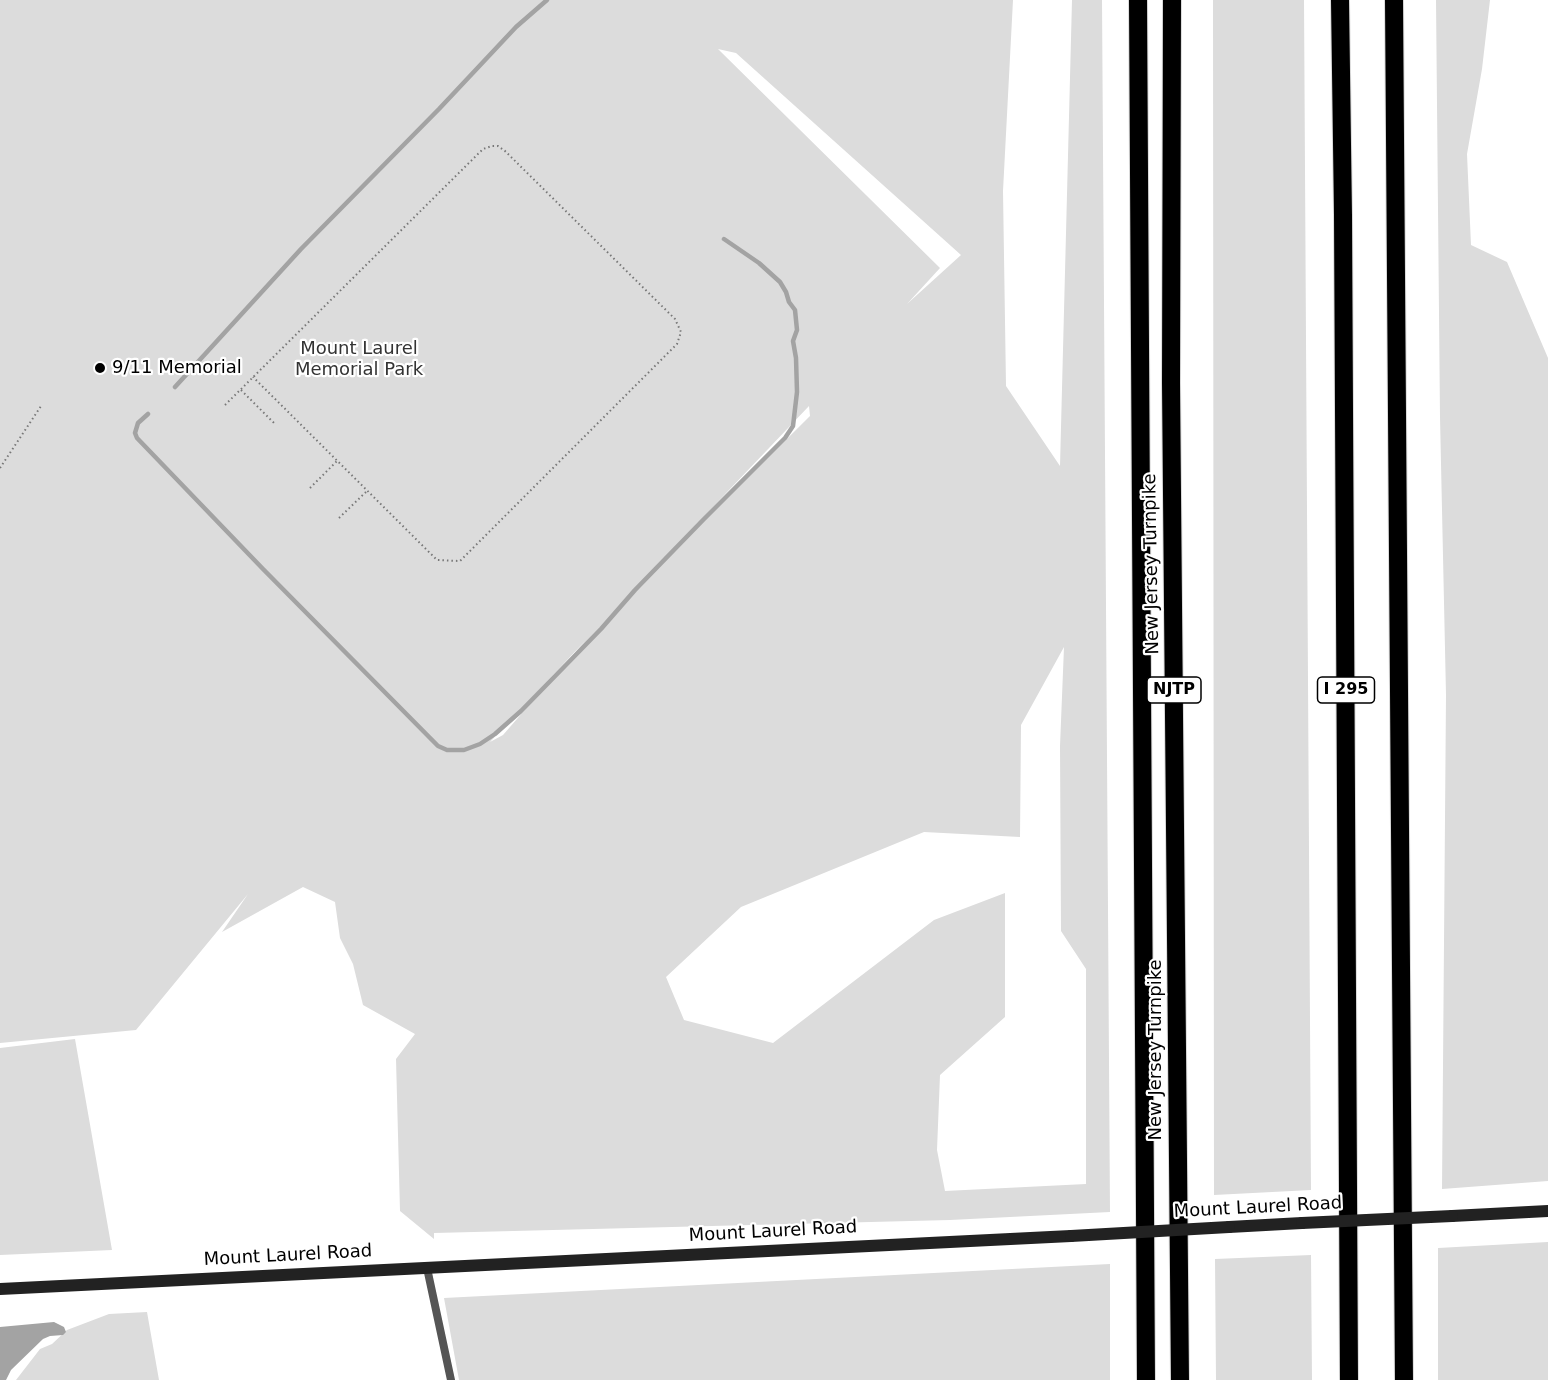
<!DOCTYPE html>
<html>
<head>
<meta charset="utf-8">
<style>
	body { margin:0 }
	canvas { display:block; background:#fff }
</style>
</head>
<body>
<canvas width="1548" height="1380"></canvas>
<script>
const ctx = document.querySelector('canvas').getContext('2d');
ctx.lineJoin = 'round';
function fill(path, color) {
  ctx.fillStyle = color;
  ctx.fill(path, 'evenodd');
}
function shape(rows) {
  const path = new Path2D();
  for (const r of rows) {
    path.moveTo(r[0], r[1]);
    for (let i = 2; i < r.length; i += 2) path.lineTo(r[i], r[i + 1]);
  }
  return path;
}
function strokePath(path, color, width, dash) {
  ctx.strokeStyle = color;
  ctx.lineWidth = width;
  ctx.lineCap = dash ? 'butt' : 'round';
  ctx.setLineDash(dash || []);
  ctx.stroke(path);
}
function label(font, color, halo, rows, align = 'center') {
  ctx.font = font + ' "DejaVu Sans",sans-serif';
  ctx.lineWidth = 4.5;
  ctx.setLineDash([]);
  ctx.textBaseline = 'middle';
  ctx.strokeStyle = halo;
  ctx.fillStyle = color;
  for (const [text, x, y, turn = 0] of rows) {
    ctx.save();
    ctx.translate(x, y);
    ctx.rotate((+turn || 0) * Math.PI / 180);
    ctx.textAlign = isNaN(turn) ? turn : align;
    if (halo) ctx.strokeText(text, 0, 0);
    ctx.fillText(text, 0, 0);
    ctx.restore();
  }
}
fill(shape([
	[0,0,1013,0,1003,191,1006,386,1060,466,1072,0,1102,0,1110,1212,950,1220,434,1233,434,1239,400,1211,396,1059,415,1034,363,1005,353,964,340,938,335,902,303,887,222,932,248,894,136,1030,0,1043],
	[718,49,736,53,961,255,907,304,940,268],
	[809,406,810,416,631,594,631,593],
	[585,641,503,735,490,742],
	[1064,647,1060,746,1061,931,1086,969,1086,1184,945,1191,937,1150,940,1075,1005,1017,1005,893,934,920,773,1043,684,1020,666,977,741,907,924,832,1020,837,1021,725],
	[1213,0,1304,0,1311,1190,1214,1195],
	[1436,0,1490,0,1482,69,1467,154,1471,245,1507,262,1548,358,1548,1181,1442,1189,1446,695,1440,417],
	[75,1039,112,1250,0,1255,0,1048],
	[1548,1242,1548,1380,1438,1380,1438,1248],
	[1311,1255,1312,1380,1216,1380,1215,1259],
	[1110,1264,1110,1380,459,1380,444,1298],
	[147,1312,159,1380,16,1380,40,1349,52,1344,67,1330,109,1314]
]), '#dcdcdc');
fill(shape([
	[54,1322,64,1327,66,1332,63,1335,50,1336,43,1339,11,1370,6,1380,0,1380,0,1327]
]), '#a3a3a3');
strokePath(shape([
	[175,387,301,249,439,109,516,27,547,0],
	[148,414,138,423,135,433,137,438,263,569,438,746,447,750,464,750,480,744,495,734,521,711,601,629,635,590,704,519,785,438,793,426,797,392,796,358,793,341,797,330,795,310,789,302,786,292,780,282,759,263,724,239]
]), '#a3a3a3', 4.5);
const motorway = shape([
	[1138,0,1146,1380],
	[1172,0,1171,383,1180,1380],
	[1340,0,1343,215,1349,1380],
	[1394,0,1404,1380]
]);
strokePath(motorway, '#dbdbdb', 20);
strokePath(shape([
	[241,390,275,424],
	[225,405,483,149,492,146,498,146,505,151,675,319,681,332,677,344,460,561,437,560,253,377],
	[0,468,41,406],
	[310,488,337,461],
	[339,518,367,491]
]), '#777', 2, [1.5, 3]);
strokePath(shape([
	[427,1268,451,1380]
]), '#555', 8);
strokePath(shape([
	[1452,1216,1548,1211],
	[1229,1227,1302,1223],
	[0,1289,1071,1236]
]), '#222', 12);
strokePath(motorway, '#000', 18);
strokePath(shape([
	[1302,1223,1452,1216],
	[1071,1236,1229,1227]
]), '#222', 12);
for (const [x, y, r, color] of [
	[100,368,6,"#000"]
]) {
  const dot = new Path2D();
  dot.arc(x, y, r, 0, 2 * Math.PI);
  ctx.fillStyle = color;
  ctx.fill(dot);
  strokePath(dot, '#fff', 2);
}
for (const [x, y, w] of [
	[1174,690,54],
	[1346,690,57]
]) {
  const box = new Path2D();
  box.roundRect(x - w / 2, y - 13, w, 26, 4.5);
  ctx.fillStyle = '#fff';
  ctx.fill(box);
  strokePath(box, '#000', 1.5);
}
label('bold 16px', '#000', null, [
	["NJTP",1174,690],
	["I 295",1346,690]
]);
label('18px', '#333', '#fff', [
	["Mount Laurel",359,349],
	["Memorial Park",359,370]
]);
label('18px', '#000', '#fff', [
	["9/11 Memorial",112,368]
], 'left');
label('18px', '#000', '#fff', [
	["New Jersey Turnpike",1152,564,-91],
	["New Jersey Turnpike",1156,1050,-90],
	["Mount Laurel Road",1258,1208,-3],
	["Mount Laurel Road",773,1232,-3],
	["Mount Laurel Road",288,1256,-3]
]);
</script>
</body>
</html>
